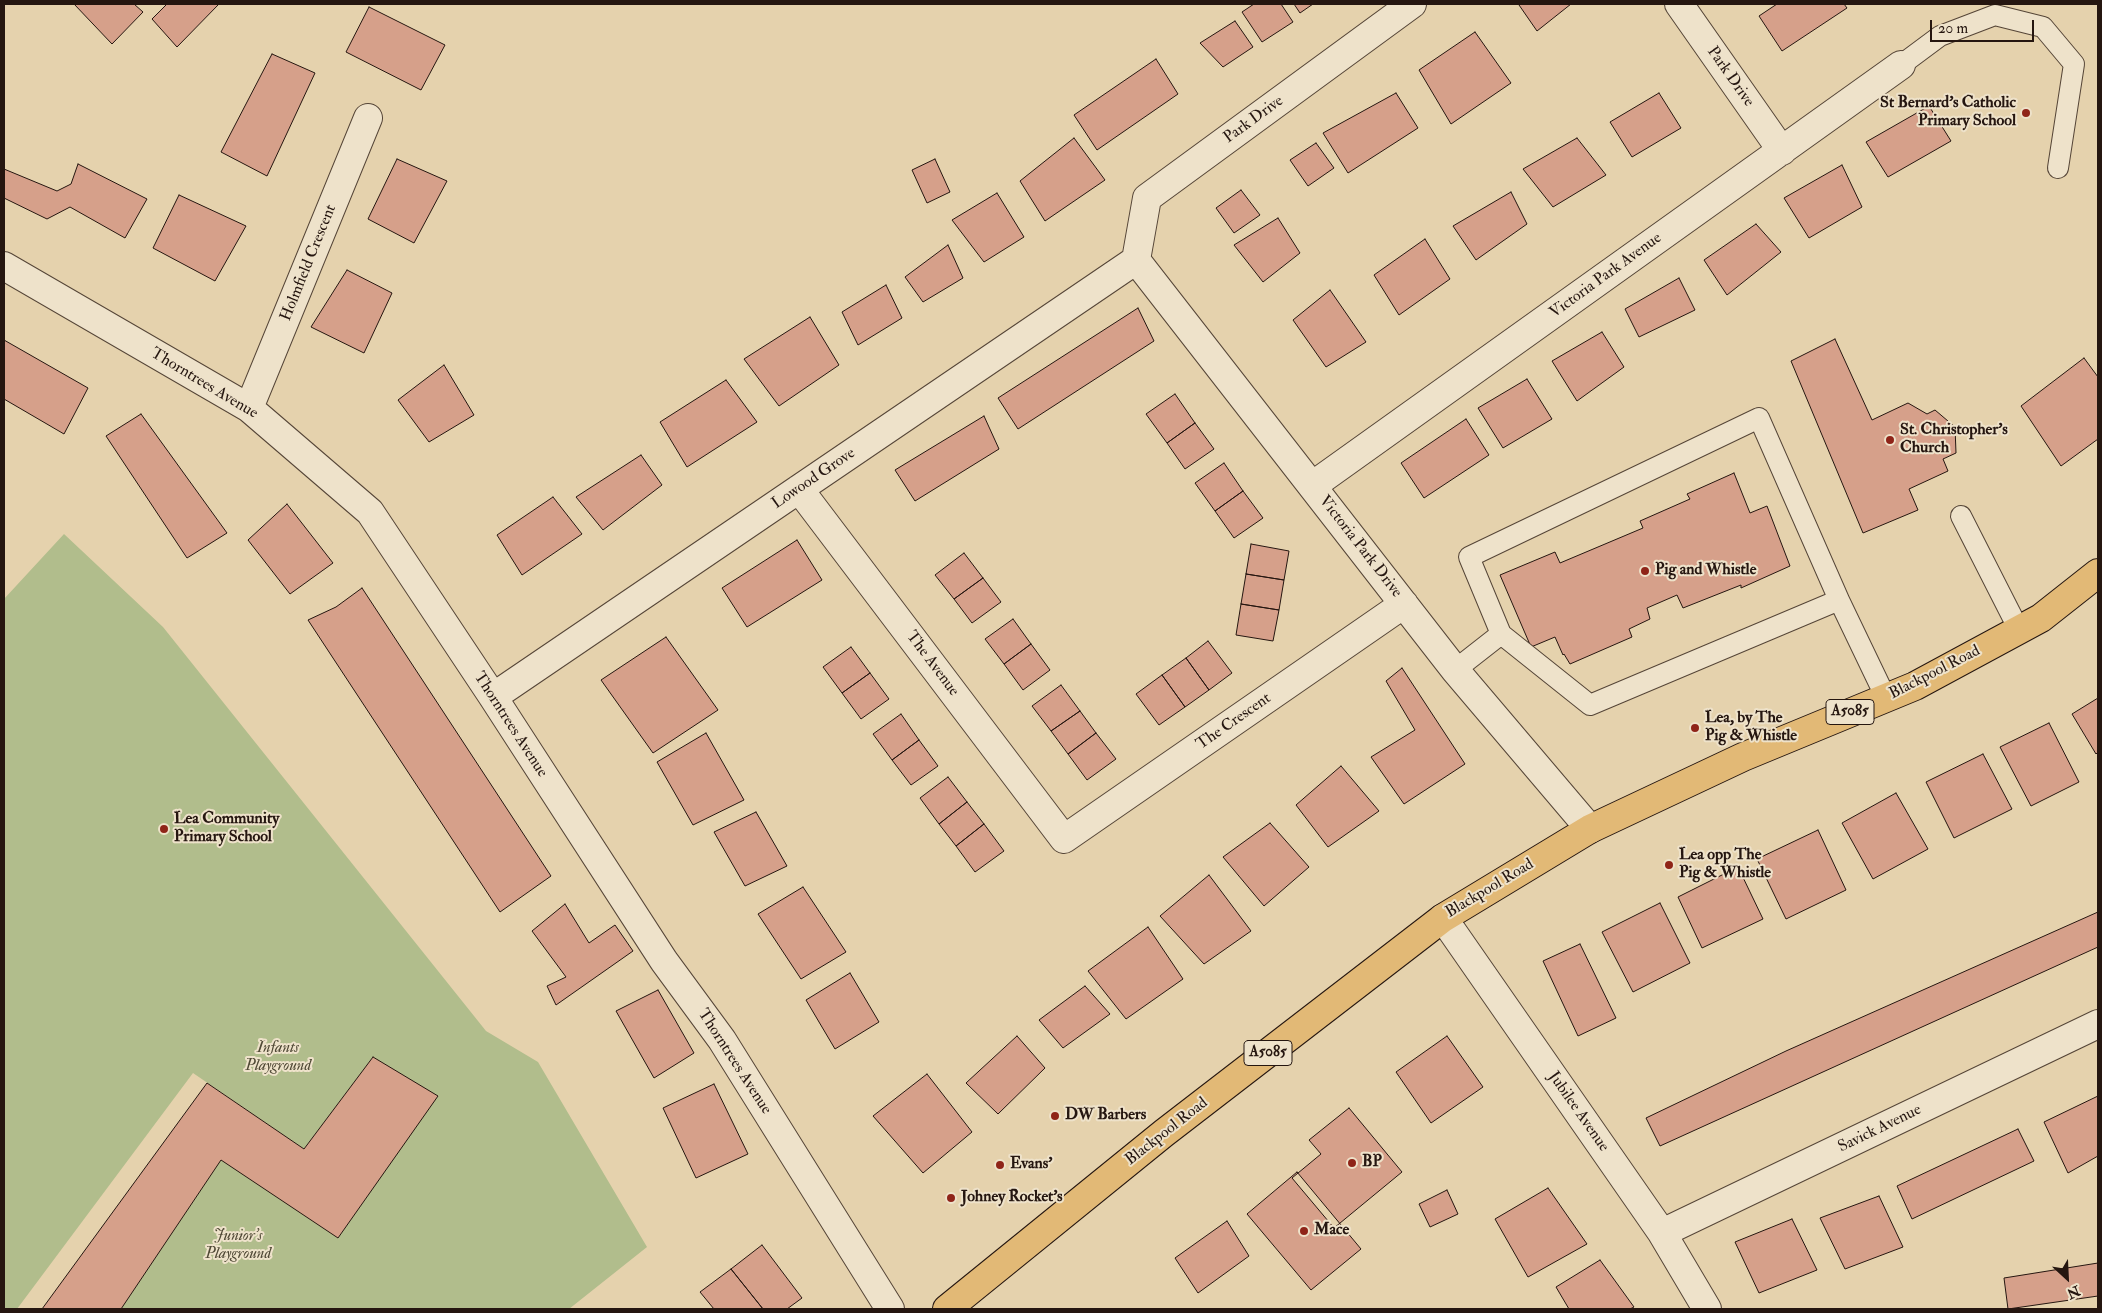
<!DOCTYPE html>
<html>
<head>
<meta charset="utf-8">
<style>
	body { margin:0 }
	#map { position:relative; width:2102px; height:1313px; overflow:hidden; background:#e5d2ad; font-family:"IM FELL Double Pica",serif }
	canvas { display:block }
	.frame { position:absolute; inset:0; border:5px solid #251610; pointer-events:none }
	.north { position:absolute; left:2042px; top:1253px; width:50px; height:50px; -webkit-text-stroke:4px #eee2ca; paint-order:stroke; rotate:155deg; font-size:14px; font-weight:700; line-height:20px; text-align:center; color:#251610 }
	.north::after { content:''; display:block; margin:auto; width:18px; height:22px; background:#251610; clip-path:polygon(50% 0,100% 100%,50% 72%,0 100%) }
	.scale { position:absolute; left:1930px; top:20px; width:104px; height:22px; box-sizing:border-box; border:2px solid #251610; border-top:0; padding-left:6px; font-size:15px; line-height:18px; white-space:nowrap; color:#251610; -webkit-text-stroke:4px #eee2ca; paint-order:stroke }
</style>
</head>
<body>
<div id="map">
<canvas width="2102" height="1313"></canvas>
<div class="frame"></div>
<div class="north">N</div>
<div class="scale">20 m</div>
</div>
<script>
const ctx = document.querySelector('canvas').getContext('2d');
ctx.lineJoin = 'round';
function fill(path, color) {
  ctx.fillStyle = color;
  ctx.fill(path, 'evenodd');
}
function shape(rows) {
  const path = new Path2D();
  for (const r of rows) {
    path.moveTo(r[0], r[1]);
    for (let i = 2; i < r.length; i += 2) path.lineTo(r[i], r[i + 1]);
  }
  return path;
}
function strokePath(path, color, width, dash) {
  ctx.strokeStyle = color;
  ctx.lineWidth = width;
  ctx.lineCap = dash ? 'butt' : 'round';
  ctx.setLineDash(dash || []);
  ctx.stroke(path);
}
function label(font, color, halo, rows, align = 'center') {
  ctx.font = font + ' "IM FELL Double Pica",serif';
  ctx.lineWidth = 4;
  ctx.setLineDash([]);
  ctx.textBaseline = 'middle';
  ctx.strokeStyle = halo;
  ctx.fillStyle = color;
  for (const [text, x, y, turn = 0] of rows) {
    ctx.save();
    ctx.translate(x, y);
    ctx.rotate((+turn || 0) * Math.PI / 180);
    ctx.textAlign = isNaN(turn) ? turn : align;
    if (halo) ctx.strokeText(text, 0, 0);
    ctx.fillText(text, 0, 0);
    ctx.restore();
  }
}
fill(shape([
	[64,534,163,627,486,1031,538,1062,647,1247,569,1309,121,1309,221,1160,338,1238,437,1096,373,1057,304,1149,193,1073,17,1309,4,1309,4,599]
]), '#b1bd8c');
const building = shape([
	[74,4,134,4,143,12,112,44,74,4],
	[167,4,219,4,177,47,152,19,167,4],
	[1254,4,1281,4,1293,22,1262,42,1242,12,1254,4],
	[1294,4,1313,4,1300,13,1294,4],
	[1521,4,1571,4,1537,31,1519,5,1521,4],
	[1777,4,1844,4,1847,8,1782,51,1759,16,1777,4],
	[369,7,445,45,421,90,346,52,369,7],
	[1235,21,1253,47,1223,67,1200,43,1235,21],
	[1475,32,1511,83,1451,124,1419,70,1475,32],
	[272,54,315,73,267,176,221,152,272,54],
	[1156,59,1178,94,1097,150,1074,115,1156,59],
	[1396,93,1418,128,1348,173,1323,133,1396,93],
	[1659,93,1681,128,1632,157,1610,122,1659,93],
	[1929,106,1951,141,1888,177,1866,142,1929,106],
	[1074,138,1105,180,1045,221,1020,181,1074,138],
	[1577,138,1606,175,1553,207,1523,169,1577,138],
	[1316,143,1334,168,1308,186,1290,160,1316,143],
	[397,159,447,181,414,243,368,219,397,159],
	[935,159,950,192,927,203,912,170,935,159],
	[78,164,147,199,125,238,70,207,47,219,4,198,4,169,57,191,71,184,78,164],
	[1842,165,1862,207,1809,238,1784,198,1842,165],
	[1241,190,1260,215,1234,233,1216,208,1241,190],
	[1511,192,1527,224,1476,260,1453,226,1511,192],
	[997,193,1024,237,984,262,952,220,997,193],
	[179,195,246,226,215,281,153,248,179,195],
	[1278,218,1300,253,1263,282,1234,245,1278,218],
	[1756,224,1781,252,1727,295,1704,260,1756,224],
	[1425,239,1450,279,1399,315,1374,275,1425,239],
	[948,245,963,278,923,302,905,277,948,245],
	[347,270,392,293,364,353,311,327,347,270],
	[1679,278,1695,310,1639,337,1625,309,1679,278],
	[886,285,902,318,858,345,842,312,886,285],
	[1330,290,1366,342,1326,367,1293,320,1330,290],
	[1138,308,1154,341,1018,429,998,398,1138,308],
	[810,317,839,365,779,406,744,359,810,317],
	[1602,332,1624,367,1577,401,1552,361,1602,332],
	[1835,339,1872,420,1908,403,1927,414,1935,410,1955,427,1956,453,1943,459,1948,471,1909,489,1918,510,1863,533,1791,361,1835,339],
	[4,340,88,388,64,434,4,399,4,340],
	[2084,358,2098,377,2098,439,2061,466,2021,406,2084,358],
	[444,365,474,415,429,442,398,400,444,365],
	[1527,379,1552,419,1503,448,1478,408,1527,379],
	[726,380,757,422,687,467,660,422,726,380],
	[1175,394,1195,423,1167,443,1146,414,1175,394],
	[141,414,227,533,187,558,106,436,141,414],
	[984,416,999,449,915,501,895,470,984,416],
	[1466,419,1489,455,1424,498,1401,463,1466,419],
	[1195,423,1214,449,1185,469,1167,443,1195,423],
	[641,455,662,485,603,530,576,497,641,455],
	[1224,463,1243,491,1215,511,1195,483,1224,463],
	[1734,473,1750,513,1767,506,1790,566,1741,588,1741,585,1683,608,1677,595,1647,608,1650,619,1629,629,1632,637,1570,664,1564,654,1563,655,1555,637,1531,647,1500,575,1555,552,1560,563,1643,528,1640,521,1690,499,1687,494,1734,473],
	[1243,491,1263,518,1234,538,1215,511,1243,491],
	[553,497,582,534,522,575,497,535,553,497],
	[287,504,333,563,290,594,248,540,287,504],
	[797,540,822,580,747,627,722,588,797,540],
	[1251,544,1289,551,1284,580,1246,574,1251,544],
	[964,553,983,578,954,599,935,575,964,553],
	[1246,574,1284,580,1279,610,1241,604,1246,574],
	[983,578,1001,602,972,623,954,599,983,578],
	[362,588,551,876,500,912,308,620,336,607,362,588],
	[1241,604,1279,610,1273,641,1236,635,1241,604],
	[1013,619,1031,644,1004,664,985,639,1013,619],
	[666,637,718,710,653,753,601,680,666,637],
	[1208,641,1232,673,1209,690,1186,658,1208,641],
	[1031,644,1050,670,1023,690,1004,664,1031,644],
	[851,647,870,673,842,693,823,667,851,647],
	[1186,658,1209,690,1185,707,1162,675,1186,658],
	[1402,668,1465,764,1404,804,1371,757,1415,730,1386,681,1402,668],
	[870,673,889,699,861,719,842,693,870,673],
	[1162,675,1185,707,1159,725,1136,694,1162,675],
	[1061,685,1080,711,1051,731,1032,706,1061,685],
	[2098,698,2098,752,2096,754,2072,714,2098,698],
	[1080,711,1096,733,1068,754,1051,731,1080,711],
	[901,714,919,740,892,760,873,734,901,714],
	[2049,723,2079,782,2031,806,2000,747,2049,723],
	[706,733,744,800,693,825,657,762,706,733],
	[1096,733,1116,759,1087,780,1068,754,1096,733],
	[919,740,938,766,911,785,892,760,919,740],
	[1983,754,2012,809,1954,838,1926,782,1983,754],
	[1341,766,1379,811,1328,847,1296,805,1341,766],
	[948,777,967,802,939,824,920,798,948,777],
	[1896,793,1928,849,1873,879,1842,823,1896,793],
	[967,802,984,824,956,846,939,824,967,802],
	[756,812,787,866,745,886,714,832,756,812],
	[1270,823,1309,867,1264,906,1223,857,1270,823],
	[984,824,1004,851,975,872,956,846,984,824],
	[1818,830,1846,890,1786,919,1757,859,1818,830],
	[1738,867,1763,919,1702,948,1678,897,1738,867],
	[1209,875,1251,931,1204,964,1160,916,1209,875],
	[803,887,846,952,801,979,758,914,803,887],
	[1660,903,1690,963,1633,992,1602,932,1660,903],
	[565,904,589,943,615,925,633,951,556,1005,547,986,566,977,532,931,565,904],
	[2098,912,2098,947,1660,1146,1646,1118,1786,1051,2098,912],
	[1148,927,1183,979,1126,1019,1088,971,1148,927],
	[1580,944,1616,1018,1578,1036,1543,961,1580,944],
	[850,973,879,1022,835,1049,806,1000,850,973],
	[1085,986,1110,1014,1063,1048,1039,1020,1085,986],
	[658,990,694,1053,654,1078,616,1011,658,990],
	[1017,1036,1045,1068,998,1114,966,1083,1017,1036],
	[1447,1036,1483,1087,1431,1123,1396,1072,1447,1036],
	[373,1057,438,1096,338,1238,221,1160,121,1309,42,1309,207,1083,304,1149,373,1057],
	[927,1074,972,1132,923,1173,873,1116,927,1074],
	[714,1084,748,1154,696,1178,663,1108,714,1084],
	[2098,1096,2098,1156,2068,1173,2044,1122,2098,1096],
	[1349,1108,1402,1172,1334,1228,1292,1178,1321,1154,1309,1140,1349,1108],
	[2018,1129,2034,1161,1912,1219,1897,1186,2018,1129],
	[1297,1172,1361,1249,1311,1290,1247,1214,1297,1172],
	[1548,1188,1587,1244,1528,1277,1495,1219,1548,1188],
	[1447,1190,1458,1214,1430,1227,1419,1204,1447,1190],
	[1879,1196,1903,1247,1845,1269,1820,1218,1879,1196],
	[1792,1219,1817,1270,1759,1293,1735,1242,1792,1219],
	[1227,1221,1249,1256,1198,1293,1175,1258,1227,1221],
	[762,1245,802,1298,787,1309,763,1309,731,1269,762,1245],
	[1600,1260,1634,1307,1630,1309,1569,1309,1556,1287,1600,1260],
	[2098,1263,2098,1296,2008,1309,2004,1278,2098,1263],
	[731,1269,763,1309,714,1309,700,1292,731,1269]
]);
fill(building, '#d6a08a');
strokePath(building, '#251610', 1);
const lane = shape([
	[1901,65,1940,36,1995,15,2043,27,2074,64,2058,168],
	[1961,516,2019,630],
	[1839,600,1886,698],
	[1455,670,1501,634,1590,705,1839,600,1759,418,1469,557,1501,634]
]);
const street = shape([
	[1679,4,1782,151],
	[1136,260,1455,670,1590,829],
	[1136,260,1147,198,1412,4],
	[4,266,249,408,370,512,493,697,664,961,722,1040,890,1309],
	[249,408,368,118],
	[1312,486,1901,65],
	[799,489,1064,839,1404,604],
	[493,697,1136,260],
	[1443,918,1662,1233,1707,1309],
	[1662,1233,2098,1024]
]);
const highway = shape([
	[947,1309,1164,1133,1443,918,1590,829,1743,757,1915,686,2041,618,2098,573]
]);
strokePath(lane, '#554537', 22);
strokePath(street, '#554537', 30);
strokePath(highway, '#251610', 30);
strokePath(lane, '#eee2ca', 20);
strokePath(street, '#eee2ca', 28);
strokePath(highway, '#e2b976', 28);
for (const [x, y, r, color] of [
	[2026,113,5,"#8f2418"],
	[1890,440,5,"#8f2418"],
	[1645,571,5,"#8f2418"],
	[1695,728,5,"#8f2418"],
	[164,829,5,"#8f2418"],
	[1669,865,5,"#8f2418"],
	[1055,1116,5,"#8f2418"],
	[1352,1163,5,"#8f2418"],
	[1000,1165,5,"#8f2418"],
	[951,1198,5,"#8f2418"],
	[1304,1231,5,"#8f2418"]
]) {
  const dot = new Path2D();
  dot.arc(x, y, r, 0, 2 * Math.PI);
  ctx.fillStyle = color;
  ctx.fill(dot);
  strokePath(dot, '#eee2ca', 2);
}
for (const [x, y, w] of [
	[1850,712,48],
	[1268,1053,48]
]) {
  const box = new Path2D();
  box.roundRect(x - w / 2, y - 12.5, w, 25, 4);
  ctx.fillStyle = '#eee2ca';
  ctx.fill(box);
  strokePath(box, '#251610', 1);
}
label('bold 15px', '#251610', null, [
	["A5085",1850,712],
	["A5085",1268,1053]
]);
label('16px', '#251610', '#eee2ca', [
	["Park Drive",1730,77,55],
	["Park Drive",1254,120,-36],
	["Holmfield Crescent",309,263,-68],
	["Victoria Park Avenue",1606,276,-36],
	["Thorntrees Avenue",204,384,31],
	["Lowood Grove",814,479,-34],
	["Victoria Park Drive",1360,547,52],
	["The Avenue",932,664,53],
	["Blackpool Road",1935,673,-27],
	["The Crescent",1234,722,-35],
	["Thorntrees Avenue",510,725,57],
	["Blackpool Road",1490,889,-31],
	["Thorntrees Avenue",734,1062,57],
	["Jubilee Avenue",1578,1112,55],
	["Savick Avenue",1880,1129,-26],
	["Blackpool Road",1167,1132,-38]
]);
label('bold 16px', '#251610', '#eee2ca', [
	["St Bernard's Catholic",2016,104,"right"],
	["Primary School",2016,122,"right"],
	["St. Christopher's",1900,431],
	["Church",1900,449],
	["Pig and Whistle",1655,571],
	["Lea, by The",1705,719],
	["Pig & Whistle",1705,737],
	["Lea Community",174,820],
	["Primary School",174,838],
	["Lea opp The",1679,856],
	["Pig & Whistle",1679,874],
	["DW Barbers",1065,1116],
	["BP",1362,1163],
	["Evans'",1010,1165],
	["Johney Rocket's",961,1198],
	["Mace",1314,1231]
], 'left');
label('italic 16px', '#4f4835', '#eee2ca', [
	["Infants",278,1049],
	["Playground",278,1067],
	["Junior's",238,1237],
	["Playground",238,1255]
]);
</script>
</body>
</html>
